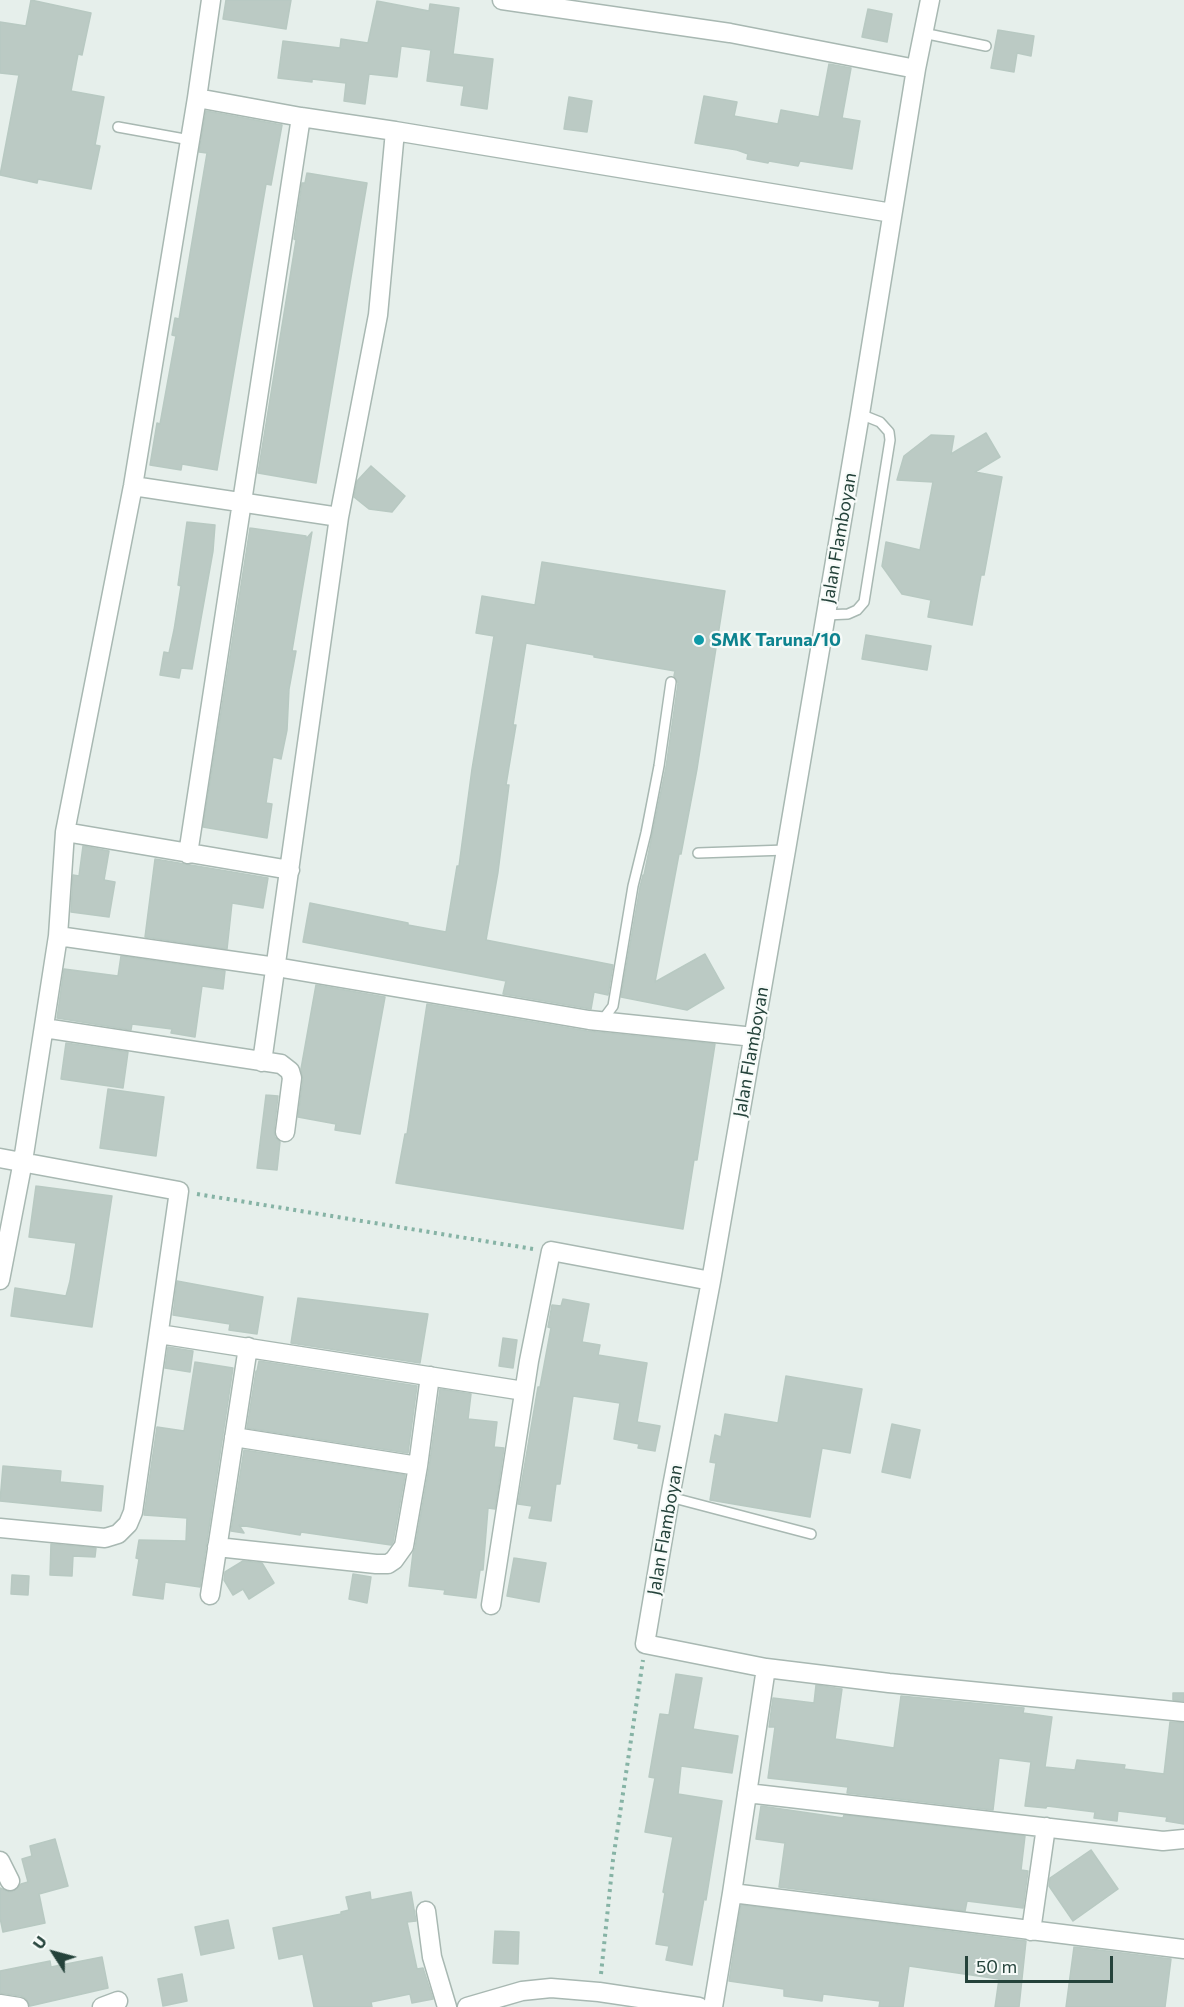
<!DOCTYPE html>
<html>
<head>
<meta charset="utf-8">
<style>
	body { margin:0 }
	#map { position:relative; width:1184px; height:2007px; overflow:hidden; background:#e6efeb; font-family:Commissioner,sans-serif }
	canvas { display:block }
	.north { position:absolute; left:24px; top:1923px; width:60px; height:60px; -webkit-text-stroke:4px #f7fbf9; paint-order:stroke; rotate:306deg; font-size:16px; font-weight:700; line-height:24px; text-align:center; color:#24423a }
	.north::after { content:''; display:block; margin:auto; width:21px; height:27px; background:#24423a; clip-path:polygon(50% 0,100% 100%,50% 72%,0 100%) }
	.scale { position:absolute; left:965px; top:1956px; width:148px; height:27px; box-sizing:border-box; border:3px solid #24423a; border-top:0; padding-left:8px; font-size:18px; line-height:21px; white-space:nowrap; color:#24423a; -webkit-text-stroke:4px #f7fbf9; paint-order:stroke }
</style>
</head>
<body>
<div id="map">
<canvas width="1184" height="2007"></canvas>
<div class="north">U</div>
<div class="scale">50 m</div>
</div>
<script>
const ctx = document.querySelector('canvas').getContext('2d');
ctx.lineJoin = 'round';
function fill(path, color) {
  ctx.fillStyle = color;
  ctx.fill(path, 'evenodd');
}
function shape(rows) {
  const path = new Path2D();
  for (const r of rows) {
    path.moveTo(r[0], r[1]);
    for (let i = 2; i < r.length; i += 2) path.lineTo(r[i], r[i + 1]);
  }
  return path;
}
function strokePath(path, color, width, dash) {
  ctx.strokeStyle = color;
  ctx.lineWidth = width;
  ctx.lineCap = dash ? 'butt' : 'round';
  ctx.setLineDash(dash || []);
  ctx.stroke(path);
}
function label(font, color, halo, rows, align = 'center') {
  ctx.font = font + ' Commissioner,sans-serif';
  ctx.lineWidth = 4.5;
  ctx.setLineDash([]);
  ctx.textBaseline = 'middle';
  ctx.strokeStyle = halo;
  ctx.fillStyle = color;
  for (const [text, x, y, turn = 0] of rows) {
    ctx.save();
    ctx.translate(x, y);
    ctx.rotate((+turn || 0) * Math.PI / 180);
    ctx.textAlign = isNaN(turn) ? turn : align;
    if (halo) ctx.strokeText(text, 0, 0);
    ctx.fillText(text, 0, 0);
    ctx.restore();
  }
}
const building = shape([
	[31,0,91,13,82,55,78,54,71,91,104,97,95,145,100,146,91,189,38,179,37,183,0,175,19,75,0,73,0,22,26,26,31,0],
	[226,0,291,0,286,29,223,19,226,0],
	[377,1,429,11,430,4,459,8,453,54,493,59,487,109,461,105,464,86,427,81,431,50,401,46,397,77,369,74,365,104,344,101,346,83,312,79,312,82,278,78,283,41,340,48,341,39,368,43,377,1],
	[868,9,892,14,887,42,862,37,868,9],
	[998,30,1034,36,1031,56,1017,53,1014,72,991,68,998,30],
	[829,64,851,68,842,118,860,121,852,169,800,161,798,166,769,161,768,163,747,159,748,154,737,150,695,143,704,96,737,102,734,116,778,124,781,110,819,117,829,64],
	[569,97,592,101,587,132,564,129,569,97],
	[206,111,282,125,271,185,266,184,217,470,182,464,181,470,150,465,157,423,160,424,176,336,172,335,175,318,179,319,207,153,199,152,206,111],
	[307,173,367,183,316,483,258,473,296,240,294,239,302,183,305,183,307,173],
	[986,433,1000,457,975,472,1002,477,984,575,981,575,972,625,928,617,931,600,902,594,882,566,886,542,920,550,933,482,897,480,904,456,931,435,954,436,951,454,986,433],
	[371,466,405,496,392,512,369,509,354,497,357,481,371,466],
	[187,522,215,525,213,551,192,669,181,668,179,678,160,675,164,652,169,653,174,630,181,586,178,585,187,522],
	[250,528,306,536,306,539,312,532,292,651,296,651,289,689,287,730,281,759,273,757,266,803,272,804,267,838,203,827,250,528],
	[542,562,725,591,697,769,681,854,679,854,655,982,705,954,724,988,687,1010,621,997,640,887,643,875,644,875,666,767,678,683,674,676,675,671,594,657,594,655,526,643,513,725,516,725,506,785,509,785,498,872,486,940,613,965,608,995,594,992,591,1009,503,994,506,981,303,942,310,903,408,923,408,925,446,932,457,866,459,866,472,769,494,636,476,633,482,596,535,605,542,562],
	[866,635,931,646,927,670,862,659,866,635],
	[83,846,109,851,104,880,115,882,109,917,71,912,73,875,79,876,83,846],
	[155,859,268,878,263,908,232,903,227,949,145,937,155,859],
	[121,956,225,971,223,989,202,986,195,1037,171,1033,172,1029,132,1024,131,1030,57,1018,64,969,118,976,121,956],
	[316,985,385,997,360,1134,335,1130,336,1124,298,1117,303,1079,301,1069,316,985],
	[427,1004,587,1031,715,1044,697,1160,694,1160,683,1229,396,1183,405,1134,407,1134,427,1004],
	[66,1043,128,1052,123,1088,61,1079,66,1043],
	[108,1089,164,1097,156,1156,100,1148,108,1089],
	[266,1095,278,1096,274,1131,275,1137,280,1142,277,1170,257,1168,266,1095],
	[36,1186,112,1196,92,1327,11,1316,15,1288,66,1296,70,1281,76,1243,29,1237,36,1186],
	[177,1281,263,1297,257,1334,229,1330,230,1324,173,1315,177,1281],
	[298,1298,428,1314,420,1363,291,1343,298,1298],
	[563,1299,589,1304,582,1342,600,1345,598,1355,647,1363,637,1422,660,1426,655,1451,638,1448,639,1444,614,1439,620,1403,573,1396,560,1484,556,1484,551,1521,529,1518,532,1506,518,1504,538,1387,540,1387,551,1328,548,1327,552,1305,561,1306,563,1299],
	[503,1338,517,1340,513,1368,499,1366,503,1338],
	[168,1347,193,1351,190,1372,165,1368,168,1347],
	[259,1361,417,1386,408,1453,247,1428,256,1371,257,1371,259,1361],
	[195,1362,233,1368,200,1587,165,1582,163,1599,133,1595,139,1559,136,1558,139,1540,186,1541,187,1518,144,1515,157,1427,184,1431,195,1362],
	[786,1376,862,1389,850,1453,822,1448,810,1517,710,1500,716,1463,710,1462,715,1435,721,1437,725,1414,778,1423,786,1376],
	[440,1389,471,1394,468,1419,497,1422,494,1447,504,1448,495,1509,488,1508,483,1570,480,1570,476,1598,444,1594,445,1590,409,1586,413,1553,415,1548,429,1468,440,1389],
	[892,1424,920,1430,910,1478,882,1472,892,1424],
	[244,1450,405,1475,393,1542,391,1545,301,1532,300,1535,239,1525,244,1533,231,1531,244,1450],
	[3,1466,61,1471,60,1482,103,1486,101,1511,0,1501,3,1466],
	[51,1544,96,1548,95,1557,73,1556,72,1576,50,1575,51,1544],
	[514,1558,546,1563,539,1602,507,1596,514,1558],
	[243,1561,262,1563,274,1583,249,1599,243,1589,233,1595,224,1580,225,1572,243,1561],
	[353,1574,371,1577,367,1603,349,1599,353,1574],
	[12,1575,29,1576,28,1595,11,1594,12,1575],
	[676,1674,702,1678,693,1729,738,1736,732,1773,681,1766,678,1794,722,1801,706,1900,704,1899,692,1965,666,1960,669,1946,656,1944,665,1893,663,1892,673,1837,645,1832,655,1778,649,1777,660,1714,669,1715,676,1674],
	[816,1685,842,1689,835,1739,894,1748,901,1696,1024,1708,1023,1713,1052,1717,1045,1767,1075,1770,1077,1760,1125,1765,1124,1769,1164,1774,1170,1722,1184,1723,1184,1824,1166,1821,1167,1817,1118,1811,1117,1821,1094,1818,1095,1812,1047,1806,1046,1808,1025,1806,1031,1762,999,1758,993,1810,847,1793,848,1787,768,1778,775,1727,769,1727,773,1698,814,1703,816,1685],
	[1173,1693,1184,1693,1184,1701,1173,1700,1173,1693],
	[761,1806,843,1818,844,1815,1025,1836,1021,1870,1028,1871,1023,1908,967,1901,965,1911,779,1887,785,1843,756,1839,761,1806],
	[55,1839,68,1886,39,1894,45,1923,3,1932,0,1918,0,1888,9,1892,14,1891,21,1884,28,1882,22,1859,32,1856,30,1846,55,1839],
	[1091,1850,1118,1889,1073,1921,1049,1886,1050,1878,1091,1850],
	[370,1892,371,1900,411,1892,416,1921,407,1922,417,1969,423,1968,433,1999,412,2003,410,1994,371,2002,372,2007,314,2007,303,1954,279,1959,273,1928,341,1914,341,1912,349,1910,346,1897,370,1892],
	[741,1905,1026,1941,1019,2007,995,2007,999,1979,909,1966,903,2007,879,2007,880,2001,823,1994,822,2001,784,1996,784,1989,729,1981,741,1905],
	[228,1920,234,1948,201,1955,195,1927,228,1920],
	[495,1931,519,1932,518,1964,493,1963,495,1931],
	[1074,1947,1171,1959,1165,2007,1066,2007,1074,1947],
	[102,1957,108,1988,30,2006,26,1999,21,1996,0,1993,0,1971,50,1961,51,1967,102,1957],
	[182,1974,187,2001,163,2006,158,1979,182,1974]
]);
fill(building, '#bbcac4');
strokePath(building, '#b8c9c2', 1.5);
const service = shape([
	[923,33,986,46],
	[118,127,190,140],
	[826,615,848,614,857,610,864,602,890,440,889,432,880,422,860,414],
	[698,853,786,850],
	[600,1018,604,1018,613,1006,633,886,646,833,659,766,671,682],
	[670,1497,811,1534]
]);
const minor = shape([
	[502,0,730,33,916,69],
	[197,98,301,117,395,131,378,315,339,517,262,1062],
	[395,131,892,213],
	[133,486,339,517],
	[65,832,290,870],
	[188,854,301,117],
	[58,936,276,967,589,1020,754,1037],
	[44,1028,281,1064,290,1071,292,1078,285,1132],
	[0,1158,179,1191,133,1512,128,1524,118,1534,105,1538,0,1528],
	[0,1280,23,1161,58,936,65,832,133,486,197,98,211,0],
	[159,1334,524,1391],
	[234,1437,418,1466],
	[217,1547,376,1564,388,1564,394,1560,404,1546,418,1466,430,1376],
	[210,1595,248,1347],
	[491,1605,529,1361,551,1251,711,1281],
	[766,1668,889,1683,1184,1712],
	[747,1793,1163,1841,1184,1839],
	[0,1861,10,1881],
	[732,1893,1184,1949],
	[426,1911,432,1957,447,2007],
	[1031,1931,1046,1827],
	[0,2004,19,2007],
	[102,2007,118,2001],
	[467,2007,522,1991,551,1988,599,1992,699,2007],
	[713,2007,732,1893,766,1668,645,1644,670,1497,711,1281,786,850,860,414,916,69,930,0]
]);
strokePath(service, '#a8b8b2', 12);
strokePath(minor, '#a8b8b2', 21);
strokePath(shape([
	[197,1194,533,1249],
	[601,1974,613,1860,643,1660]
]), '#86b3a5', 4, [3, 4.5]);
strokePath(service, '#fff', 9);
strokePath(minor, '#fff', 18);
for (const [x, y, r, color] of [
	[699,640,6,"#0f9aa8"]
]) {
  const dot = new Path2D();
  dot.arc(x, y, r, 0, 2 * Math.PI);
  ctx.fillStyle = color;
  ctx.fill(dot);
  strokePath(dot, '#f7fbf9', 2);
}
label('18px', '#24423a', '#f7fbf9', [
	["Jalan Flamboyan",839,538,-80],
	["Jalan Flamboyan",751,1052,-80],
	["Jalan Flamboyan",665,1530,-80]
]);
label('bold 18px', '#0d838f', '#f7fbf9', [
	["SMK Taruna/10",711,640]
], 'left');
</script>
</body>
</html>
